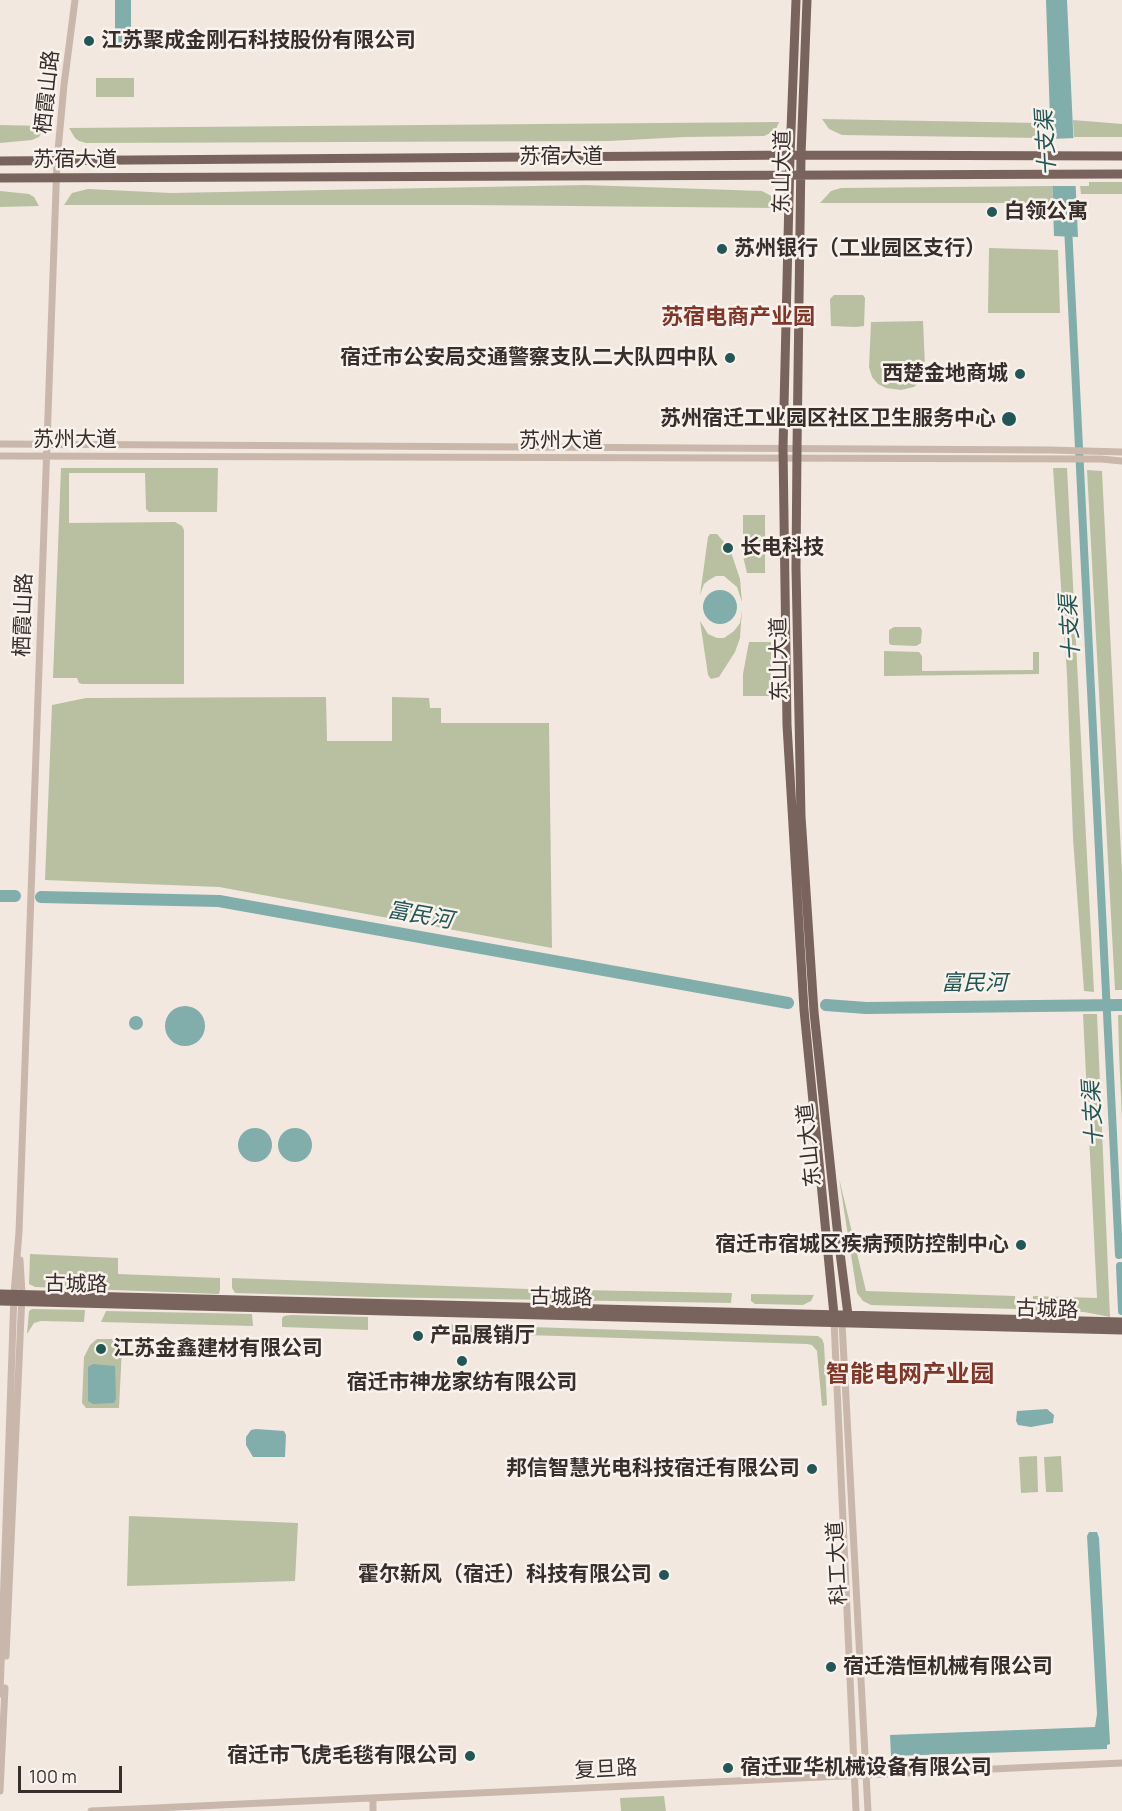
<!DOCTYPE html>
<html>
<head>
<meta charset="utf-8">
<style>
	body { margin:0 }
	#map { position:relative; width:1122px; height:1811px; overflow:hidden; background:#f2e8e0; font-family:Manrope,sans-serif }
	canvas { display:block }
	.scale { position:absolute; left:18px; top:1766px; width:104px; height:27px; box-sizing:border-box; border:3px solid #382e2b; border-top:0; padding-left:8px; font-size:18px; line-height:21px; white-space:nowrap; color:#382e2b; -webkit-text-stroke:4px #f9f2ec; paint-order:stroke }
</style>
</head>
<body>
<div id="map">
<canvas width="1122" height="1811"></canvas>
<div class="scale">100 m</div>
</div>
<script>
const ctx = document.querySelector('canvas').getContext('2d');
ctx.lineJoin = 'round';
function fill(path, color) {
  ctx.fillStyle = color;
  ctx.fill(path, 'evenodd');
}
function shape(rows) {
  const path = new Path2D();
  for (const r of rows) {
    if (r.length === 3) {
      path.moveTo(r[0] + r[2], r[1]);
      path.arc(r[0], r[1], r[2], 0, 2 * Math.PI);
      continue;
    }
    path.moveTo(r[0], r[1]);
    for (let i = 2; i < r.length; i += 2) path.lineTo(r[i], r[i + 1]);
  }
  return path;
}
function strokePath(path, color, width, dash) {
  ctx.strokeStyle = color;
  ctx.lineWidth = width;
  ctx.lineCap = dash ? 'butt' : 'round';
  ctx.setLineDash(dash || []);
  ctx.stroke(path);
}
function label(font, color, halo, rows, align = 'center') {
  ctx.font = font + ' Manrope,"Noto Sans SC",sans-serif';
  ctx.lineWidth = 5;
  ctx.setLineDash([]);
  ctx.textBaseline = 'middle';
  ctx.strokeStyle = halo;
  ctx.fillStyle = color;
  for (const [text, x, y, turn = 0] of rows) {
    ctx.save();
    ctx.translate(x, y);
    ctx.rotate((+turn || 0) * Math.PI / 180);
    ctx.textAlign = isNaN(turn) ? turn : align;
    if (halo) ctx.strokeText(text, 0, 0);
    ctx.fillText(text, 0, 0);
    ctx.restore();
  }
}
fill(shape([
	[96,78,134,78,134,97,96,97],
	[822,119,1039,123,1039,138,842,135,829,129],
	[1073,120,1122,124,1122,137,1074,137],
	[779,122,775,131,764,136,685,137,609,141,86,143,79,141,75,138,69,128],
	[0,125,45,126,39,137,32,140,0,143],
	[1089,182,1122,182,1122,194,1081,194,1080,186,1089,186],
	[585,185,762,191,773,197,778,208,470,205,64,205,72,193,88,189,171,193],
	[1052,186,1053,203,820,203,831,191,841,188],
	[0,191,29,194,34,197,39,206,0,207],
	[989,248,1058,250,1060,313,988,313],
	[834,295,863,295,865,298,864,326,856,327,831,326,830,299],
	[923,321,925,366,924,374,921,381,914,387,901,390,886,388,878,384,872,377,869,367,871,322],
	[61,468,218,468,217,512,149,512,146,509,145,473,69,473,69,523,175,522,182,526,184,530,184,684,82,684,79,683,77,678,53,678],
	[1053,468,1067,468,1094,992,1084,991,1073,838,1067,675],
	[1087,470,1102,471,1122,873,1122,990,1115,990],
	[743,515,765,515,765,573,747,573,743,556],
	[710,534,717,534,730,549,740,579,742,602,737,587,724,576,716,576,709,580,704,584,700,595,708,537],
	[742,610,740,638,735,652,719,677,711,679,708,675,700,621,708,634,717,638,724,638,734,631,740,623],
	[894,627,920,627,922,630,921,643,916,646,891,645,889,643,889,630],
	[749,642,771,642,771,696,743,696,743,674],
	[884,651,919,652,922,656,922,671,1033,670,1033,652,1039,652,1039,674,884,676],
	[326,697,327,741,392,741,392,697,429,698,430,708,441,708,441,723,549,723,552,948,219,887,45,880,52,705,86,698],
	[1083,1014,1097,1014,1110,1317,1084,1312,1033,1311,1033,1296,1097,1298],
	[1118,1015,1122,1015,1122,1120,1119,1053],
	[839,1178,866,1291,1015,1296,1016,1309,871,1305,863,1301,857,1293],
	[30,1254,118,1258,118,1274,220,1278,220,1290,219,1294,35,1287,29,1284],
	[232,1278,528,1289,732,1293,731,1303,372,1297,235,1293,232,1288],
	[751,1294,814,1295,811,1301,803,1305,761,1304,755,1304,751,1301],
	[32,1309,85,1310,84,1322,41,1321,34,1323,27,1334,29,1311],
	[106,1311,252,1314,253,1326,101,1322],
	[291,1315,368,1317,368,1330,282,1327,282,1318,284,1316],
	[434,1324,818,1336,822,1339,824,1344,827,1405,822,1406,817,1351,812,1345,807,1344,433,1332],
	[97,1339,116,1339,122,1348,119,1408,86,1408,82,1403,84,1357,90,1345],
	[1037,1456,1038,1492,1021,1493,1019,1457],
	[1061,1456,1063,1492,1046,1492,1044,1457],
	[129,1516,298,1523,295,1581,127,1586],
	[664,1796,666,1811,621,1811,620,1798]
]), '#b8c0a1');
fill(shape([
	[115,0,131,0,131,45,115,45],
	[1046,0,1067,0,1078,237,1054,236],
	[720,607,17],
	[185,1026,20],
	[136,1023,7],
	[255,1145,17],
	[295,1145,17],
	[93,1364,115,1366,116,1399,114,1403,93,1404,88,1401,88,1367],
	[1047,1409,1054,1415,1053,1423,1031,1427,1018,1425,1016,1421,1017,1411],
	[256,1429,284,1431,286,1435,285,1457,253,1457,246,1445,246,1437,251,1430],
	[1089,1532,1097,1532,1099,1538,1110,1744,1107,1745,1107,1749,891,1756,890,1735,1095,1727,1097,1714,1087,1536]
]), '#81adab');
fill(shape([
	[1077,138,1079,186,1049,186,1049,139]
]), '#f2e8e0');
strokePath(shape([
	[1068,226,1119,1255],
	[1120,1266,1122,1311]
]), '#81adab', 8);
strokePath(shape([
	[0,896,15,896],
	[41,897,219,901,788,1003],
	[826,1005,866,1008,1122,1005]
]), '#81adab', 12);
strokePath(shape([
	[0,444,1050,450,1122,452],
	[0,456,1101,459,1122,461],
	[834,1320,856,1811],
	[844,1320,842,1323,868,1811],
	[6,1656,22,1294,20,1260],
	[0,1694,14,1294,19,1232,57,161,64,85,75,0],
	[0,1791,5,1688],
	[373,1798,373,1811],
	[91,1811,1122,1763]
]), '#c9b7ac', 7);
strokePath(shape([
	[796,0,790,156,783,448,787,725,804,1010,834,1315],
	[807,0,801,155,797,448,796,568,801,816,814,1012,838,1237,848,1315],
	[0,161,801,155,1122,156],
	[0,178,1122,174],
	[0,1294,1122,1322],
	[0,1301,1122,1330]
]), '#79645d', 9);
for (const [x, y, r, color] of [
	[89,41,6,"#235755"],
	[992,212,6,"#235755"],
	[722,249,6,"#235755"],
	[730,358,6,"#235755"],
	[1020,374,6,"#235755"],
	[1009,419,8,"#235755"],
	[728,548,6,"#235755"],
	[1021,1245,6,"#235755"],
	[418,1336,6,"#235755"],
	[101,1349,6,"#235755"],
	[462,1361,6,"#235755"],
	[812,1469,6,"#235755"],
	[664,1575,6,"#235755"],
	[831,1667,6,"#235755"],
	[470,1756,6,"#235755"],
	[728,1768,6,"#235755"]
]) {
  const dot = new Path2D();
  dot.arc(x, y, r, 0, 2 * Math.PI);
  ctx.fillStyle = color;
  ctx.fill(dot);
  strokePath(dot, '#f9f2ec', 2);
}
label('bold 21px', '#382e2b', '#f9f2ec', [
	["江苏聚成金刚石科技股份有限公司",101,41],
	["白领公寓",1004,212],
	["苏州银行（工业园区支行）",734,249],
	["宿迁市公安局交通警察支队二大队四中队",718,358,"right"],
	["西楚金地商城",1008,374,"right"],
	["苏州宿迁工业园区社区卫生服务中心",996,419,"right"],
	["长电科技",740,548],
	["宿迁市宿城区疾病预防控制中心",1009,1245,"right"],
	["产品展销厅",430,1336],
	["江苏金鑫建材有限公司",113,1349],
	["宿迁市神龙家纺有限公司",462,1383,"center"],
	["邦信智慧光电科技宿迁有限公司",800,1469,"right"],
	["霍尔新风（宿迁）科技有限公司",652,1575,"right"],
	["宿迁浩恒机械有限公司",843,1667],
	["宿迁市飞虎毛毯有限公司",458,1756,"right"],
	["宿迁亚华机械设备有限公司",740,1768]
], 'left');
label('21px', '#382e2b', '#f9f2ec', [
	["栖霞山路",48,92,-84],
	["苏宿大道",561,157],
	["苏宿大道",75,160],
	["东山大道",783,172,-89],
	["苏州大道",75,440],
	["苏州大道",561,441],
	["栖霞山路",24,615,-88],
	["东山大道",780,659,-91],
	["东山大道",810,1145,-96],
	["古城路",76,1285,1],
	["古城路",561,1298,1],
	["古城路",1047,1310,2],
	["科工大道",838,1563,-93],
	["复旦路",606,1770,-3]
]);
label('italic 22px', '#235755', '#f9f2ec', [
	["十支渠",1047,143,-93],
	["十支渠",1071,628,-93],
	["富民河",420,916,10],
	["富民河",974,984],
	["十支渠",1094,1114,-93]
]);
label('bold 22px', '#813629', '#f9f2ec', [
	["苏宿电商产业园",738,318]
]);
label('bold 24px', '#813629', '#f9f2ec', [
	["智能电网产业园",910,1375]
]);
</script>
</body>
</html>
